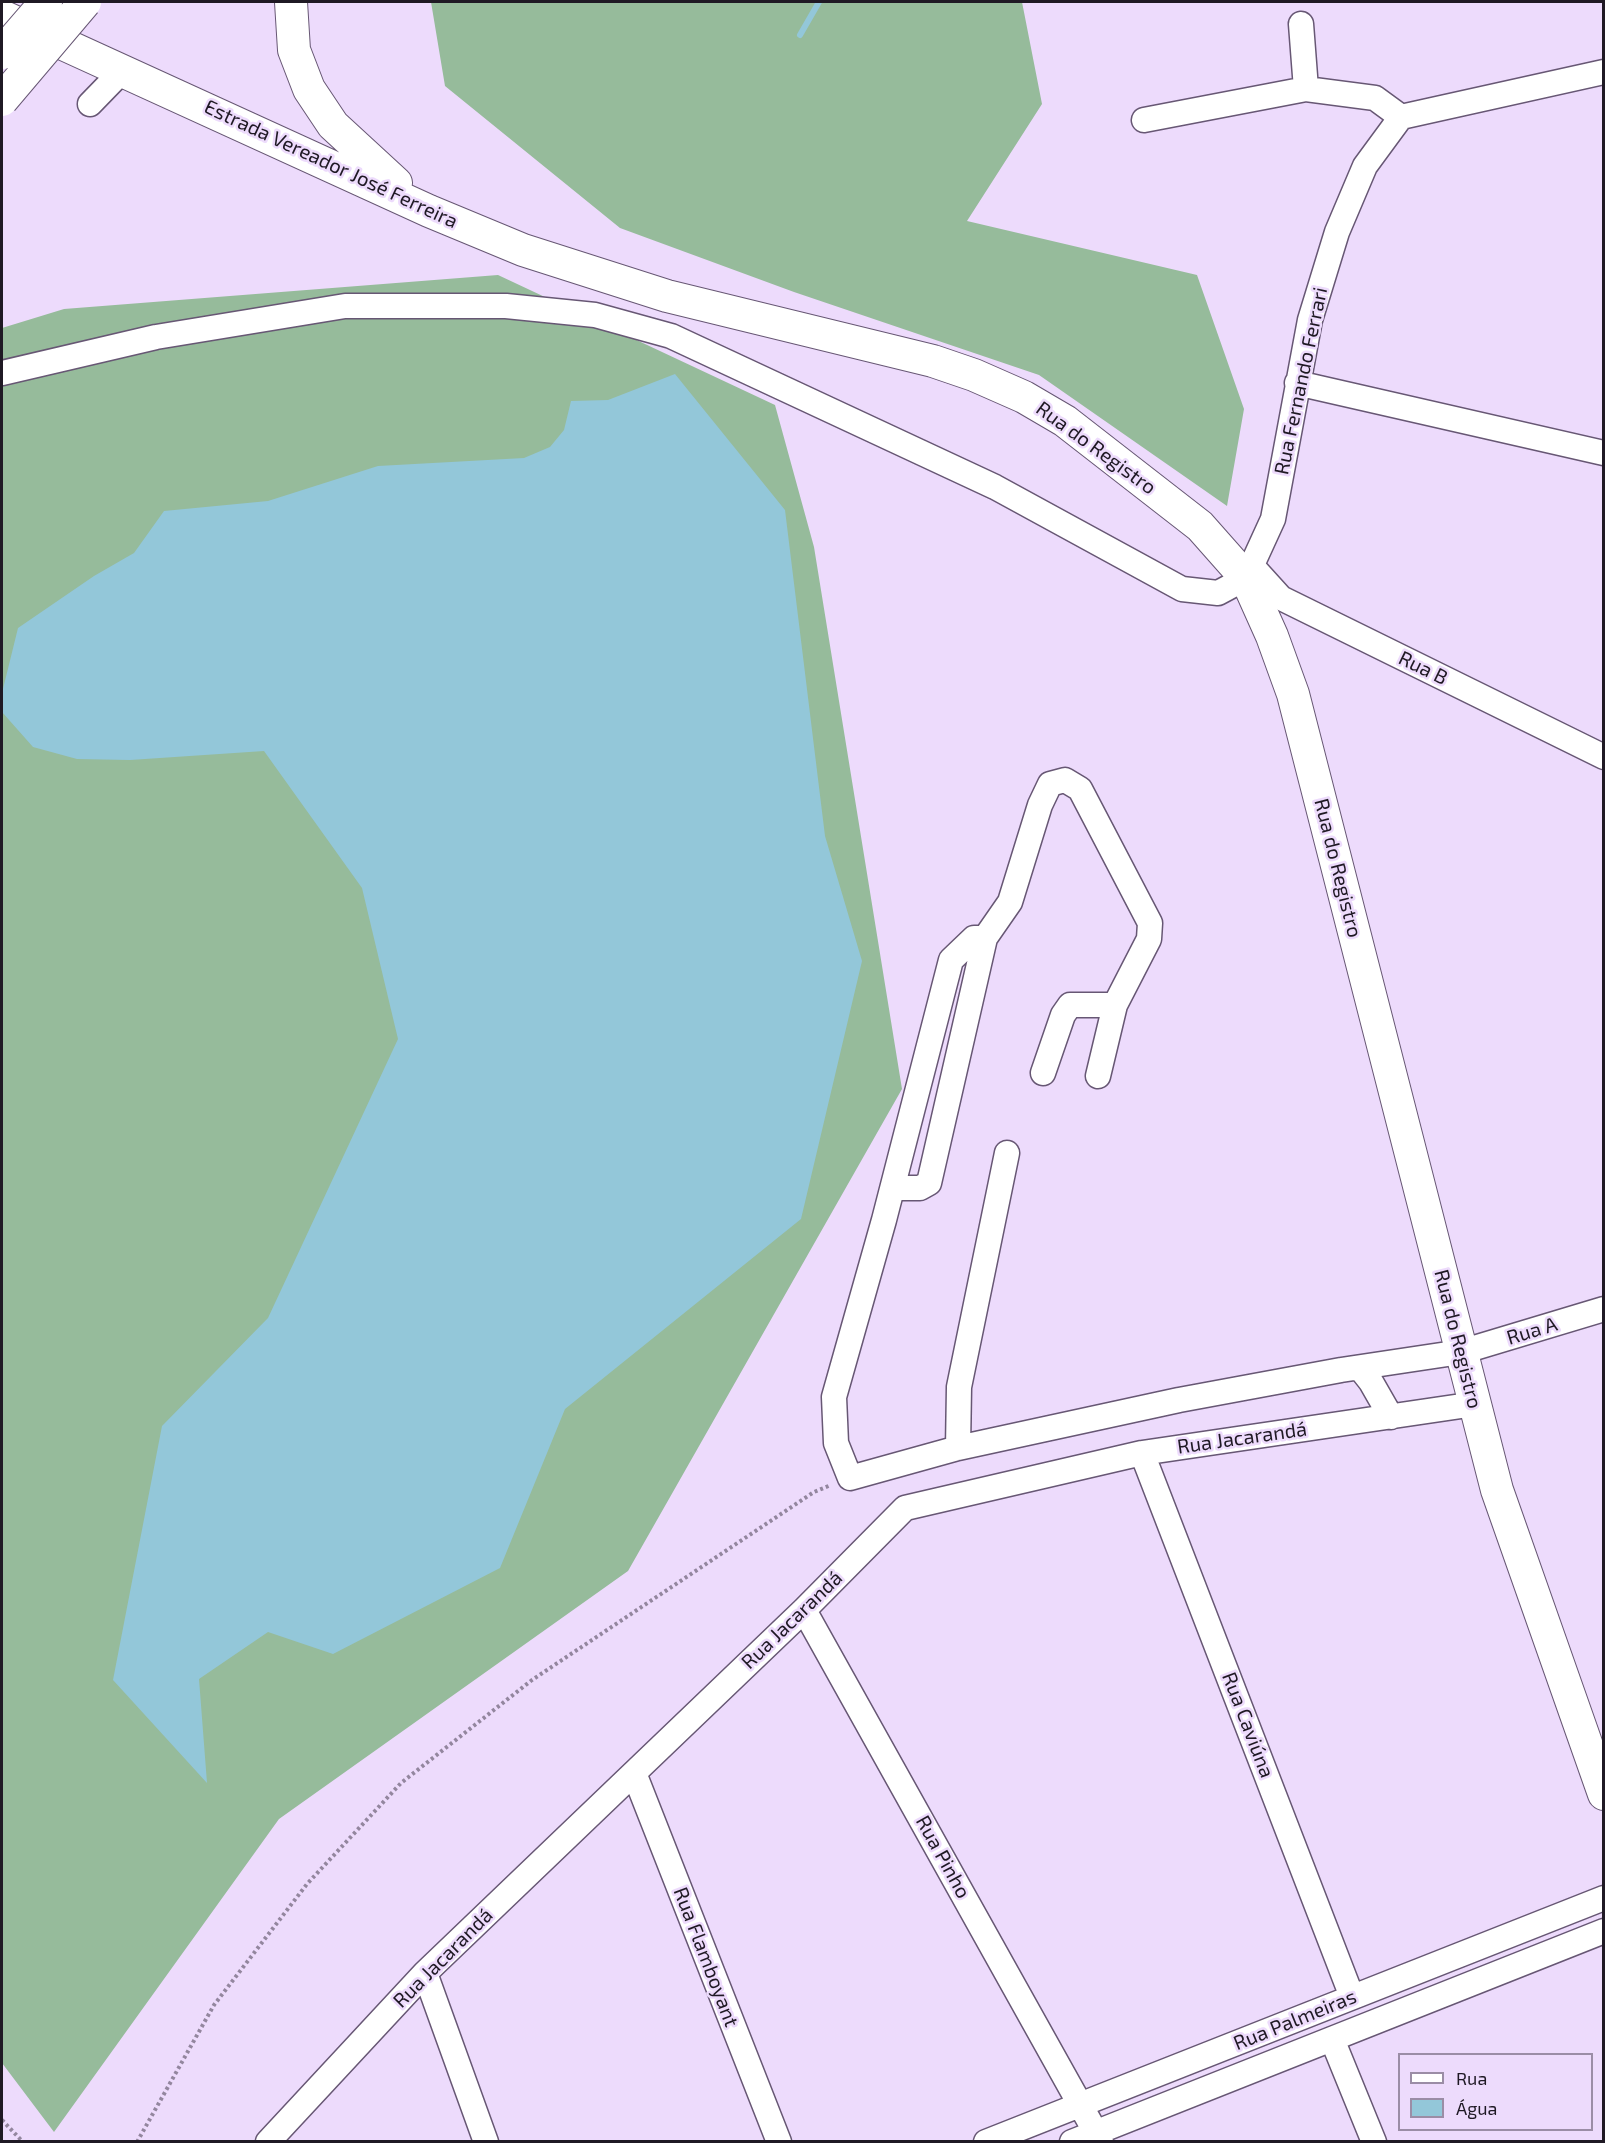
<!DOCTYPE html>
<html>
<head>
<meta charset="utf-8">
<style>
	body { margin:0 }
	#map { position:relative; width:1605px; height:2143px; overflow:hidden; background:#eddbfc; font-family:"Exo 2",sans-serif }
	canvas { display:block }
	.frame { position:absolute; inset:0; border:3px solid #1f1924; pointer-events:none }
	.legend { position:absolute; left:1398px; top:2053px; width:195px; height:78px; box-sizing:border-box; background:#eddbfc; border:2px solid #9b8da6; margin:0; padding:8px 10px; list-style:none; font-size:18px; color:#1f1924 }
	.legend li { display:flex; align-items:center; gap:12px; height:30px }
	.legend b { width:30px; border:2px solid #9b8da6 }
</style>
</head>
<body>
<div id="map">
<canvas width="1605" height="2143"></canvas>
<div class="frame"></div>
<ul class="legend">
<li><b style="height:8px;background:#fff"></b>Rua</li>
<li><b style="height:16px;background:#93c7d9"></b>Água</li>
</ul>
</div>
<script>
const ctx = document.querySelector('canvas').getContext('2d');
ctx.lineJoin = 'round';
function fill(path, color) {
  ctx.fillStyle = color;
  ctx.fill(path, 'evenodd');
}
function shape(rows) {
  const path = new Path2D();
  for (const r of rows) {
    path.moveTo(r[0], r[1]);
    for (let i = 2; i < r.length; i += 2) path.lineTo(r[i], r[i + 1]);
  }
  return path;
}
function strokePath(path, color, width, dash) {
  ctx.strokeStyle = color;
  ctx.lineWidth = width;
  ctx.lineCap = dash ? 'butt' : 'round';
  ctx.setLineDash(dash || []);
  ctx.stroke(path);
}
function label(font, color, halo, rows, align = 'center') {
  ctx.font = font + ' "Exo 2",sans-serif';
  ctx.lineWidth = 5;
  ctx.setLineDash([]);
  ctx.textBaseline = 'middle';
  ctx.strokeStyle = halo;
  ctx.fillStyle = color;
  for (const [text, x, y, turn = 0] of rows) {
    ctx.save();
    ctx.translate(x, y);
    ctx.rotate((+turn || 0) * Math.PI / 180);
    ctx.textAlign = isNaN(turn) ? turn : align;
    if (halo) ctx.strokeText(text, 0, 0);
    ctx.fillText(text, 0, 0);
    ctx.restore();
  }
}
fill(shape([
	[431,2,1022,2,1042,104,967,221,1197,275,1244,409,1227,506,1039,375,794,292,620,228,445,86],
	[498,275,775,405,814,547,902,1089,628,1571,279,1819,54,2132,2,2063,2,328,64,309]
]), '#96bb9b');
fill(shape([
	[675,374,785,510,825,836,862,961,801,1219,565,1409,500,1568,333,1654,268,1632,199,1679,207,1783,113,1680,162,1426,268,1318,398,1039,362,888,264,751,130,760,77,759,33,747,2,712,2,693,18,628,94,576,134,553,164,511,268,501,378,466,524,458,550,447,564,430,571,401,608,400]
]), '#93c7d9');
strokePath(shape([
	[800,35,819,2]
]), '#93c7d9', 6);
const minor = shape([
	[1301,24,1306,89],
	[90,104,123,70],
	[1144,120,1306,89,1375,98,1401,117],
	[2,373,156,337,345,306,506,306,595,315,671,336,995,487,1182,589,1218,593,1246,578,1273,519,1310,320,1337,232,1365,166,1401,117,1604,72],
	[1297,383,1604,453],
	[1252,566,1281,598,1604,757],
	[985,938,974,938,951,960,884,1220,834,1397,836,1443,850,1478,958,1448,1179,1400,1341,1370,1461,1352,1604,1309],
	[1043,1073,1063,1015,1070,1005,1115,1005],
	[893,1188,920,1188,929,1183,985,938,1010,902,1040,805,1050,784,1065,780,1080,789,1150,923,1149,939,1115,1005,1098,1076],
	[1360,1368,1371,1382,1391,1417],
	[958,1448,959,1387,1007,1153],
	[1142,1453,1352,1997],
	[804,1610,1101,2142],
	[634,1773,779,2142],
	[425,1973,486,2142],
	[1332,2039,1374,2142],
	[268,2142,425,1973,804,1610,905,1508,1142,1453,1475,1404],
	[986,2142,1604,1898],
	[1072,2142,1604,1931]
]);
const major = shape([
	[291,2,294,50,309,89,333,125,396,183],
	[2,16,429,211,523,250,667,296,933,361,974,375,1024,397,1065,421,1200,526,1246,578,1272,636,1293,694,1497,1490,1604,1794]
]);
strokePath(minor, '#675774', 27);
strokePath(major, '#675774', 34);
strokePath(shape([
	[2,2120,23,2142],
	[137,2142,214,2005,307,1884,401,1783,532,1680,814,1492,831,1485]
]), '#93869e', 4, [3, 3]);
strokePath(minor, '#fff', 24);
strokePath(major, '#fff', 32);
const majorBridge = shape([
	[2,53,46,2],
	[2,100,85,2]
]);
strokePath(majorBridge, '#675774', 34, []);
strokePath(majorBridge, '#fff', 32);
label('20px', '#1f1924', '#eddbfc', [
	["Estrada Vereador José Ferreira",331,164,25],
	["Rua Fernando Ferrari",1301,381,-78],
	["Rua do Registro",1096,448,36],
	["Rua B",1423,668,26],
	["Rua do Registro",1338,868,76],
	["Rua A",1532,1331,-17],
	["Rua do Registro",1458,1339,76],
	["Rua Jacarandá",1242,1438,-8],
	["Rua Jacarandá",792,1620,-44],
	["Rua Caviúna",1248,1725,69],
	["Rua Pinho",943,1857,61],
	["Rua Flamboyant",706,1957,69],
	["Rua Jacarandá",443,1958,-45],
	["Rua Palmeiras",1295,2020,-22]
]);
</script>
</body>
</html>
